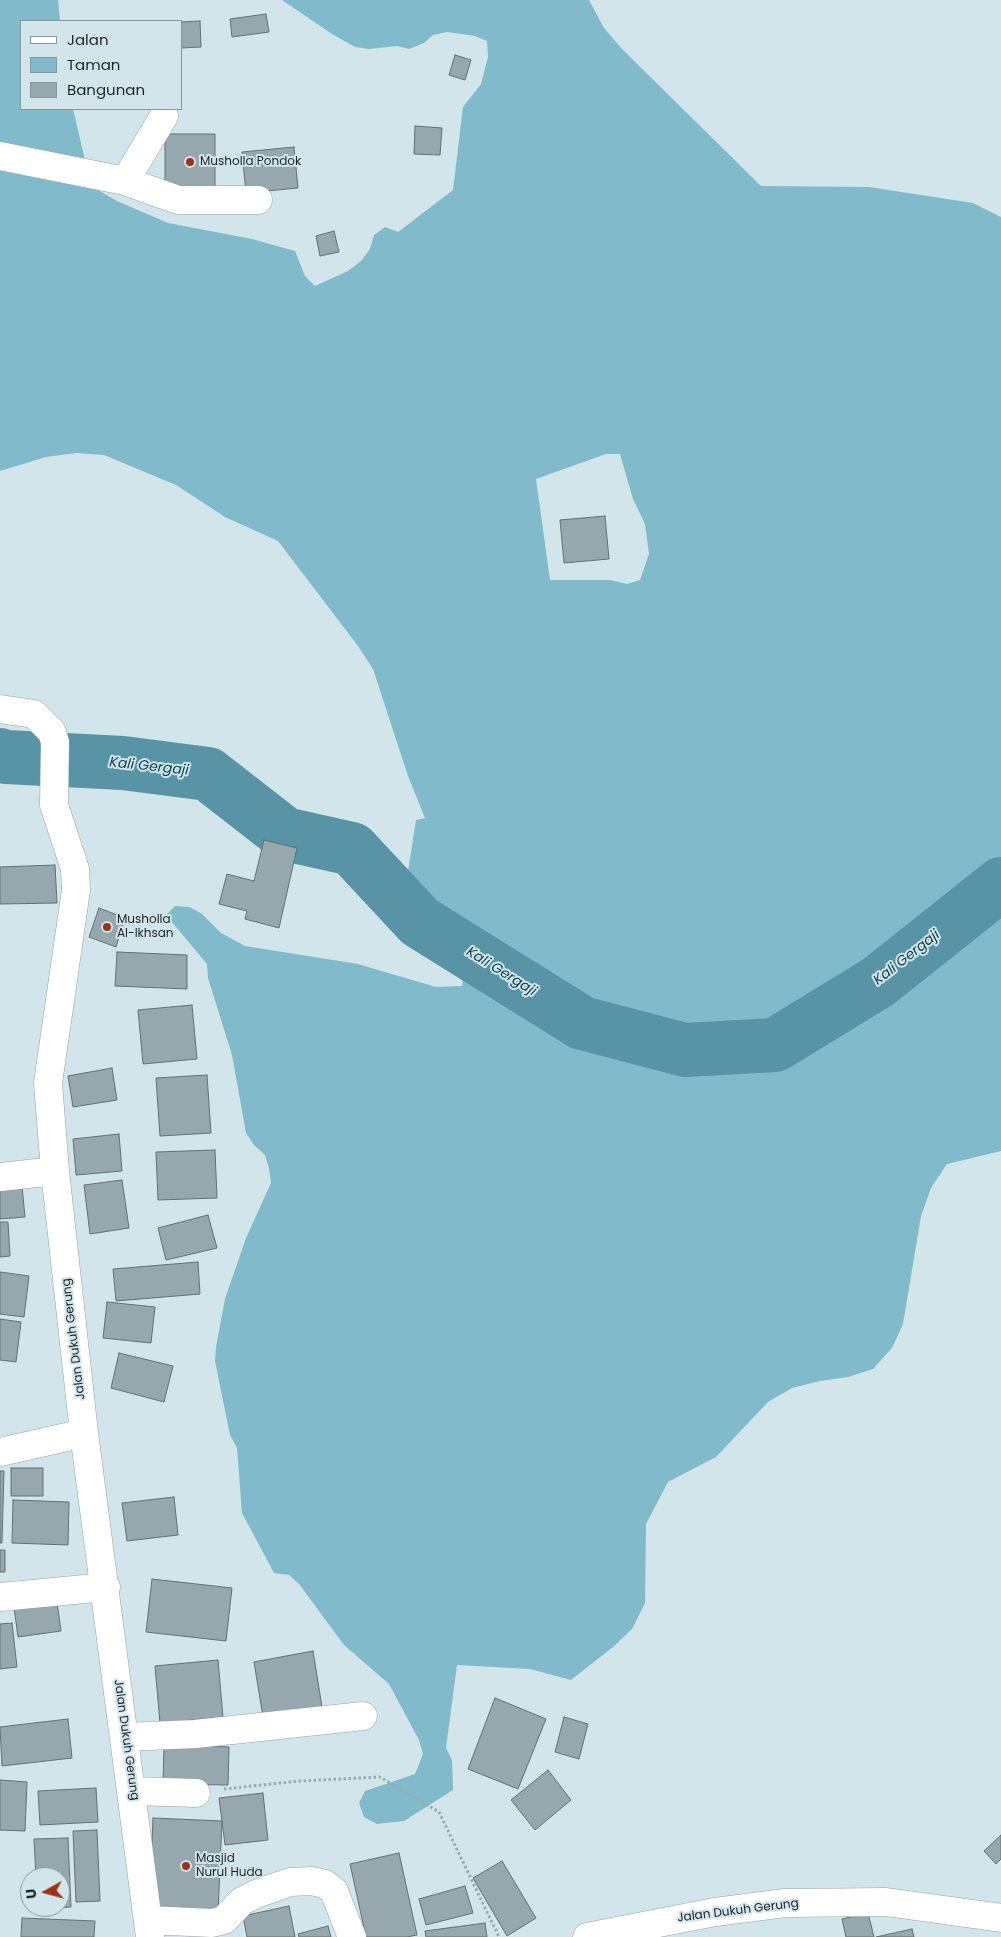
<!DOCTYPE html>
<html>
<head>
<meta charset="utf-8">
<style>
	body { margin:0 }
	#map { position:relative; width:1001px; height:1937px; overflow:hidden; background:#d2e5eb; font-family:Poppins,sans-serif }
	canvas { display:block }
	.legend { position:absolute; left:20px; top:20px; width:162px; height:90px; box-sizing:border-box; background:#d2e5eb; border:1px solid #89979c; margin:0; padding:6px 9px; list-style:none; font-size:15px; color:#1c2325 }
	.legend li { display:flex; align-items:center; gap:10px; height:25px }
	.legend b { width:25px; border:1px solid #89979c }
	.north { position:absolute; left:20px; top:1867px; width:50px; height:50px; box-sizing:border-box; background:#d2e5eb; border:1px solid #89979c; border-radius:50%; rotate:263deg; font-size:14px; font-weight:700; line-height:20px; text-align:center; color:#1c2325 }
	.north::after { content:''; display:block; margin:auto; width:18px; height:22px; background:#9b3316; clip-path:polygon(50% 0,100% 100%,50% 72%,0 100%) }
</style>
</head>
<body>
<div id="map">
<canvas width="1001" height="1937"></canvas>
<ul class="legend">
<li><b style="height:6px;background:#fff"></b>Jalan</li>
<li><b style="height:14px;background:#80bacb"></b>Taman</li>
<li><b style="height:14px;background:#96a8ae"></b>Bangunan</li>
</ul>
<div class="north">U</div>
</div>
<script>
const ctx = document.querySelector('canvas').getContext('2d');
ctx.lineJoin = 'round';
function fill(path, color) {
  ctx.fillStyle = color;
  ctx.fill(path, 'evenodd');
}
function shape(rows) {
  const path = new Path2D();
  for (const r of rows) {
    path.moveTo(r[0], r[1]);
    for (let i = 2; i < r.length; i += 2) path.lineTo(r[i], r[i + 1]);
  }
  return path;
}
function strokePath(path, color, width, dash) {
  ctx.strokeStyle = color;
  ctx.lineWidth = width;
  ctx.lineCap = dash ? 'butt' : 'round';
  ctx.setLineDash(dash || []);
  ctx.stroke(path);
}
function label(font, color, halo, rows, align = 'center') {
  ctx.font = font + ' Poppins,sans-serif';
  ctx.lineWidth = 4;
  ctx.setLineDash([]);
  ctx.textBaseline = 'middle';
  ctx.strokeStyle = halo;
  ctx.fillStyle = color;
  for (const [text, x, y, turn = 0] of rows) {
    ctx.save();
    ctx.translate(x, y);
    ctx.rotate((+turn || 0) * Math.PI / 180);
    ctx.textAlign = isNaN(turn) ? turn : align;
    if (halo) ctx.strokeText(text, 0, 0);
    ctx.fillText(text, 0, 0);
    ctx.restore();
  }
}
fill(shape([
	[0,0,58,0,60,21,21,21,21,109,73,109,91,186,117,201,168,223,252,239,295,251,305,276,315,286,348,271,361,261,370,249,374,235,385,227,398,232,453,190,463,107,481,84,488,57,487,41,475,36,447,32,433,35,424,43,409,49,397,46,369,49,355,47,332,34,282,0,589,0,604,28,622,49,761,186,869,187,973,203,1001,217,1001,1151,947,1164,931,1188,921,1216,903,1324,892,1348,873,1369,848,1377,820,1381,792,1388,768,1402,716,1457,668,1482,646,1524,645,1603,632,1629,613,1647,571,1680,530,1669,457,1665,446,1748,452,1760,453,1790,404,1821,377,1824,364,1817,359,1803,365,1791,415,1774,423,1754,419,1740,389,1684,344,1645,299,1584,289,1575,274,1573,242,1513,237,1448,230,1435,215,1361,216,1347,225,1299,246,1238,271,1183,269,1168,265,1155,254,1145,246,1133,232,1055,208,978,207,964,166,915,175,906,189,907,201,913,221,933,245,946,358,964,436,987,462,986,464,968,435,952,407,924,407,878,416,820,425,818,408,776,373,669,358,646,278,541,225,517,176,485,104,455,76,453,46,457,0,471],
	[606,454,620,454,633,499,645,524,649,554,640,580,627,584,610,580,550,580,536,479]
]), '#80bacb');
strokePath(shape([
	[0,755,6,757,123,763,208,774,285,834,352,849,420,922,582,1023,685,1050,775,1045,878,982,1001,884]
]), '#5994a6', 54);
const building = shape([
	[266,14,269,32,232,37,230,19,266,14],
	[200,21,201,47,181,48,181,22,200,21],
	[455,55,471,60,465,80,449,75,455,55],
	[415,126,442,128,440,155,414,154,415,126],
	[165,134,215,134,215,189,165,190,165,134],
	[294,147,298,188,246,193,242,152,294,147],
	[334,231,339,252,320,256,316,236,334,231],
	[605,516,609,559,564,563,560,520,605,516],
	[264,840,297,848,279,928,245,919,247,911,219,904,227,874,254,881,264,840],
	[55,865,57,903,0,904,0,867,55,865],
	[99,908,125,918,116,947,89,937,99,908],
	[117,952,187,955,187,989,115,986,117,952],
	[192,1005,197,1059,143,1064,138,1010,192,1005],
	[112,1068,117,1100,73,1107,68,1076,112,1068],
	[207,1075,211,1133,160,1136,156,1078,207,1075],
	[119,1134,122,1171,76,1175,73,1139,119,1134],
	[215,1150,217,1198,158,1200,156,1152,215,1150],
	[122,1180,129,1228,90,1234,84,1185,122,1180],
	[22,1186,25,1217,0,1219,0,1187,22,1186],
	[208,1215,217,1248,166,1260,158,1228,208,1215],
	[0,1222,8,1222,10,1256,0,1257,0,1222],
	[198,1262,200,1294,116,1301,113,1269,198,1262],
	[0,1272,29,1276,24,1317,0,1314,0,1272],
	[107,1302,155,1307,151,1343,103,1338,107,1302],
	[0,1319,21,1322,16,1362,0,1360,0,1319],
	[119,1353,173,1366,164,1402,111,1388,119,1353],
	[11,1468,43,1468,43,1496,11,1496,11,1468],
	[0,1471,4,1471,2,1543,0,1543,0,1471],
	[174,1497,178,1535,127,1541,122,1503,174,1497],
	[13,1500,69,1502,68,1545,12,1543,13,1500],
	[0,1550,5,1550,5,1572,0,1572,0,1550],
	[152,1579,232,1588,226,1641,146,1632,152,1579],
	[56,1595,61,1631,18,1637,13,1600,56,1595],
	[12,1623,17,1667,0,1669,0,1624,12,1623],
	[313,1651,322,1707,263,1717,254,1662,313,1651],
	[218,1660,223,1717,160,1723,155,1666,218,1660],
	[495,1698,546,1719,518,1789,468,1769,495,1698],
	[564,1717,588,1724,579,1759,555,1752,564,1717],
	[68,1719,72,1758,2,1766,0,1727,68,1719],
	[164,1745,229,1747,228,1785,163,1784,164,1745],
	[548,1770,571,1800,535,1830,511,1800,548,1770],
	[0,1780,27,1782,25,1831,0,1830,0,1780],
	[96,1788,98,1822,40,1825,38,1791,96,1788],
	[263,1793,268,1840,225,1845,219,1798,263,1793],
	[153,1818,222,1821,218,1914,149,1911,153,1818],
	[97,1830,100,1901,76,1902,73,1831,97,1830],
	[1001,1835,1001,1859,996,1864,984,1851,1001,1835],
	[68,1838,71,1907,37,1909,60,1907,60,1877,36,1877,34,1839,68,1838],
	[399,1853,417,1935,407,1937,366,1937,350,1864,399,1853],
	[502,1861,536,1918,507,1936,473,1878,502,1861],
	[465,1886,473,1913,426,1925,419,1899,465,1886],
	[289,1906,295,1937,247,1937,243,1916,289,1906],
	[868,1913,874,1937,846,1937,842,1919,868,1913],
	[22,1918,95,1921,94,1937,21,1937,22,1918],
	[485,1923,487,1937,426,1937,425,1931,485,1923],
	[328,1926,331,1937,299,1937,298,1934,328,1926],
	[912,1929,914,1937,876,1937,912,1929]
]);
fill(building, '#96a8ae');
strokePath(building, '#607176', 1);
const street = shape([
	[0,156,125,181,164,116],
	[125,181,178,200,258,200],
	[0,709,34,714,52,732,55,742,54,805,75,869,76,890,48,1083,55,1171,84,1433,150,1937],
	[0,1177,55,1171],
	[0,1452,84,1433],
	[0,1597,106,1587],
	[125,1737,195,1734,363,1716],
	[133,1791,196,1793],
	[148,1920,212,1923,224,1920,242,1901,256,1894,290,1882,312,1881,325,1884,334,1891,352,1937]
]);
const secondary = shape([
	[587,1937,715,1912,785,1903,886,1902,1001,1918]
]);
strokePath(street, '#92a4aa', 29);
strokePath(secondary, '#92a4aa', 29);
strokePath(shape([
	[224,1789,299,1781,380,1777,439,1812,499,1937]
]), '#9babaf', 3, [2.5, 2.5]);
strokePath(street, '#fff', 28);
strokePath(secondary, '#fff', 28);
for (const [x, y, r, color] of [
	[190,162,5,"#9b3316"],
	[107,927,5,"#9b3316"],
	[186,1866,5,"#9b3316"]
]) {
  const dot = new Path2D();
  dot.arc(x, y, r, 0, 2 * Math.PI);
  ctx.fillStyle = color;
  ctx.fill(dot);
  strokePath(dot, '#d2e5eb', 2);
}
label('12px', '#1c2325', '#d2e5eb', [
	["Musholla Pondok",200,162],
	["Musholla",117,920],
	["Al-Ikhsan",117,934],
	["Masjid",196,1859],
	["Nurul Huda",196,1873]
], 'left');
label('12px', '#1c2325', '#d2e5eb', [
	["Jalan Dukuh Gerung",74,1339,-97],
	["Jalan Dukuh Gerung",126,1740,82],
	["Jalan Dukuh Gerung",738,1911,-7]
]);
label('italic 14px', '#0b4250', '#d2e5eb', [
	["Kali Gergaji",149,767,6],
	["Kali Gergaji",907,958,-38],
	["Kali Gergaji",501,972,32]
]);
</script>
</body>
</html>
